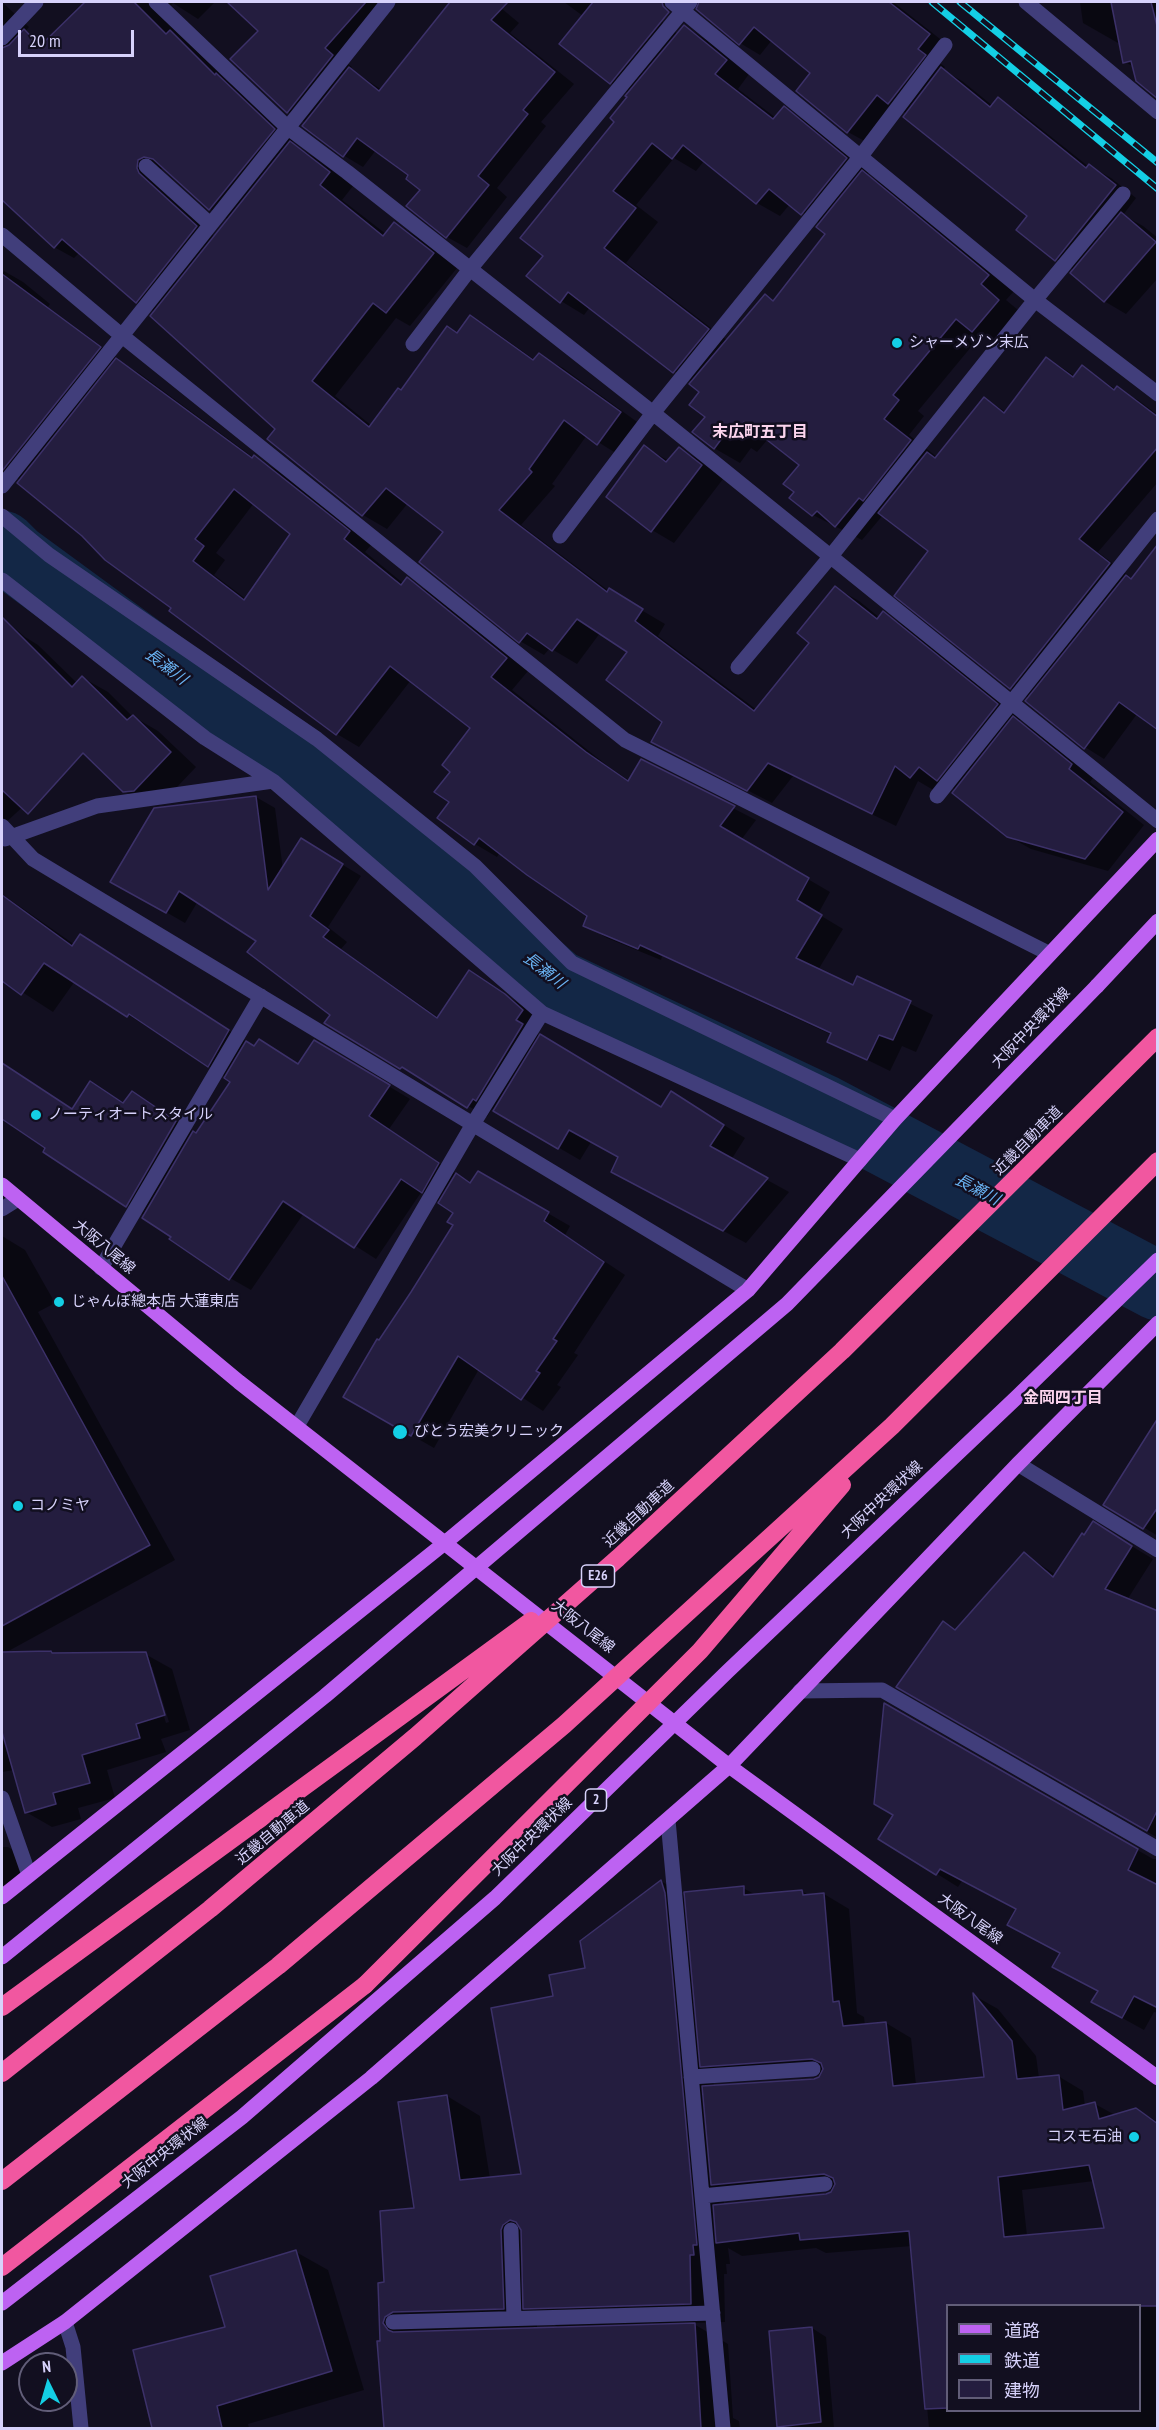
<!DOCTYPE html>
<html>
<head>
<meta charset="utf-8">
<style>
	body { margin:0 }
	#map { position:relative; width:1159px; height:2430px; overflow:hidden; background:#120f20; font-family:"PT Sans Narrow","Noto Sans JP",sans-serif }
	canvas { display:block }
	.frame { position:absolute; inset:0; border:3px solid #d7d2fb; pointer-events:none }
	.legend { position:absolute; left:946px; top:2304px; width:195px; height:108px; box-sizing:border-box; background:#120f20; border:2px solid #615d78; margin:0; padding:8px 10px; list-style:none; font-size:18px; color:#d7d2fb }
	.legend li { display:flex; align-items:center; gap:12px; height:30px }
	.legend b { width:30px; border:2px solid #615d78 }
	.north { position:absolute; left:18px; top:2352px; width:60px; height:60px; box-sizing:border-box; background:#120f20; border:2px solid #615d78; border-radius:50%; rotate:355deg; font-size:16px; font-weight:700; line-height:24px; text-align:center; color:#d7d2fb }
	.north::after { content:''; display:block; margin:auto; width:21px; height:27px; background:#14cfe5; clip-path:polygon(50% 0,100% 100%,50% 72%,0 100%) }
	.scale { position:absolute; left:18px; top:30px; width:116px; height:27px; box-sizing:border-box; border:3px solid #d7d2fb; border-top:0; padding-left:8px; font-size:18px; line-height:21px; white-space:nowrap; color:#d7d2fb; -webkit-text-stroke:4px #120f20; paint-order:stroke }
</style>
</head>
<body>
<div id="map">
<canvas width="1159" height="2430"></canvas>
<div class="frame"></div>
<ul class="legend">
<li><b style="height:8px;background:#bd62f2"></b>道路</li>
<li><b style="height:8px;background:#14cfe5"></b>鉄道</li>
<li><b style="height:16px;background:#241d3f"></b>建物</li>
</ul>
<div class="north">N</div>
<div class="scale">20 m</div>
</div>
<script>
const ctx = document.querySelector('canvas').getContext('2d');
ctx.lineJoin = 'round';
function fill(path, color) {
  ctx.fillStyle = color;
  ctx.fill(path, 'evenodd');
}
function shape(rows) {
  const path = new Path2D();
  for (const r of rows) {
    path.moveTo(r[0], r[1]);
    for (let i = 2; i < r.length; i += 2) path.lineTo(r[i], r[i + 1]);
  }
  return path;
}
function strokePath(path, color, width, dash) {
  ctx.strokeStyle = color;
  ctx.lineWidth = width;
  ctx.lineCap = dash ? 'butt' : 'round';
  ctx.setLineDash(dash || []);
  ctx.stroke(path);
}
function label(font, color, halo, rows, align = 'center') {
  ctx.font = font + ' "PT Sans Narrow","Noto Sans JP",sans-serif';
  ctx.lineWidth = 5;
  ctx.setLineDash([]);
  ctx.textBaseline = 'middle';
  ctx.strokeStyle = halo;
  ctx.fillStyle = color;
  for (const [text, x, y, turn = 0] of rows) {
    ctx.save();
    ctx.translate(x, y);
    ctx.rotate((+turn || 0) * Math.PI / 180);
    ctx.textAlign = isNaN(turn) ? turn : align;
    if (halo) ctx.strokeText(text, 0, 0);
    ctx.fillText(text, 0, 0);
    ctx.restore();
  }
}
fill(shape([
	[2,2,29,27,25,32,45,44,87,2,215,2,198,19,173,3,166,12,169,22,228,82,236,86,293,141,291,144,314,157,353,186,342,200,386,234,395,224,418,237,457,268,410,326,396,318,335,396,372,426,401,392,458,334,471,317,494,331,535,360,539,355,563,368,644,427,622,457,587,435,552,484,555,486,521,525,609,591,665,624,658,636,757,710,811,642,836,588,859,601,880,618,883,613,907,627,1021,719,1019,721,1035,731,1093,778,1090,782,1144,825,1108,871,1031,849,1008,836,956,790,942,782,935,791,918,781,896,826,793,776,772,803,653,741,664,722,630,652,600,633,577,664,550,648,544,655,520,641,445,532,408,503,387,529,363,515,269,439,277,429,155,312,137,302,80,252,74,258,54,247,2,198],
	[164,167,210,209,229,220,215,237,159,186,158,171],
	[229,2,396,2,343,60,352,67,350,69,382,90,450,3,448,2,496,2,495,3,519,23,510,33,574,84,541,122,546,126,497,188,507,197,467,248,447,237,422,189,411,175,376,150,363,167,343,155,306,123,288,112,260,31],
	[564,2,637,2,679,35,685,27,709,41,749,74,738,89,776,118,784,108,807,122,869,172,867,175,888,187,1014,291,1006,300,1024,315,999,346,981,335,918,411,924,416,909,435,937,457,985,399,1006,412,1047,358,1075,376,1082,367,1117,390,1138,400,1158,415,1158,482,1098,552,1129,576,1128,578,1137,714,1104,759,1085,747,1029,698,1011,688,930,551,883,515,862,540,813,515,792,498,796,492,801,465,768,439,757,452,751,448,740,463,714,448,701,392,693,382,674,371,590,307,584,315,561,301,545,256,629,93,611,83,583,16],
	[674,158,696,171,704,161,757,203,780,216,790,204,820,224,827,234,774,301,766,296,728,341,626,263,658,222,636,205],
	[706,2,893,2,949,46,937,61,945,67,943,70,962,81,993,106,998,99,1020,112,1089,167,1090,166,1111,178,1136,198,1123,215,1143,226,1158,238,1158,278,1126,314,1104,301,1074,270,1056,259,1029,216,907,114,896,107,868,143,848,132,812,73,772,40,760,55,740,43,699,10],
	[1080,2,1158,2,1158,64,1134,67,1125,62,1121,43,1118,43,1083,23],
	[4,271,23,282,50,304,48,307,119,359,118,361,139,373,254,458,276,469,371,545,365,552,404,584,407,579,429,592,528,671,512,690,609,767,630,781,641,761,756,820,741,840,830,892,818,914,843,929,818,970,854,987,858,978,933,1015,916,1052,902,1046,890,1071,829,1041,832,1035,662,956,661,960,607,938,585,925,589,915,500,852,497,857,475,844,439,817,451,802,452,771,472,727,411,680,359,747,337,734,171,611,173,608,106,558,21,480,13,476,2,489,2,274],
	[254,503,292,534,246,599,214,575,225,560,216,553],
	[645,447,669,461,680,449,702,461,723,479,674,543,652,530],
	[2,617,25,637,38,645,77,683,83,678,108,692,132,716,158,731,196,767,160,805,150,806,124,791,83,751,2,826],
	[256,797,275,808,283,870,320,851,361,876,328,927,347,942,341,949,439,1018,488,983,524,1007,541,1022,534,1032,661,1108,672,1093,745,1138,731,1160,789,1192,746,1243,613,1172,620,1157,591,1142,580,1160,492,1109,487,1117,326,1023,332,1014,258,940,198,901,185,923,112,881,154,809],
	[2,894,75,945,81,936,255,1047,299,1065,335,1054,410,1099,389,1129,471,1184,478,1173,570,1226,565,1235,625,1275,574,1353,578,1355,557,1385,561,1387,543,1411,479,1369,434,1448,345,1397,455,1225,455,1212,422,1191,376,1259,304,1213,251,1290,230,1278,145,1216,2,1118,2,1077,7,1069,73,1109,90,1083,125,1103,132,1093,197,1134,232,1081,75,981,53,1012,2,979],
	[2,1236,25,1250,55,1303,38,1312,175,1560,3,1654,145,1654,172,1669,190,1730,161,1739,166,1752,107,1770,115,1798,78,1808,81,1819,52,1827,26,1812,14,1770,2,1772],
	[149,1667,152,1667,169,1722,166,1723],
	[1158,1442,1158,1536,1105,1504],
	[1115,1536,1153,1559,1127,1600,1158,1613,1158,1838,898,1686,943,1623,956,1631,1024,1554,1056,1575],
	[885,1705,1153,1859,1158,1859,1158,2013,1154,2012,1144,2030,1115,2014,1099,1991,1017,1910,962,1881,958,1887,880,1838,896,1814],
	[2,1847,8,1847,35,1863,2,1887],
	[661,1881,686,1896,743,1888,756,1895,802,1891,810,1896,824,1894,849,1909,857,2013,864,2017,865,2026,886,2023,911,2038,916,2085,985,2078,975,1996,998,2009,1036,2056,1039,2078,1058,2076,1083,2091,1085,2106,1095,2104,1115,2115,1136,2109,1158,2122,1158,2428,929,2428,912,2246,826,2253,816,2248,742,2256,728,2248,730,2264,726,2264,727,2274,724,2274,725,2322,692,2323,728,2344,733,2418,739,2421,740,2428,385,2428,379,2343,381,2342,385,2284,416,2210,447,2096,480,2116,490,2179,522,2176,554,1998,586,1970,581,1942],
	[712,2072,726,2080,825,2074,814,2080,714,2087],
	[1094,2181,1106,2229,1027,2236,1022,2190],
	[834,2189,832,2193,826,2195,724,2205,723,2191,737,2199],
	[948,2306,1140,2306,1140,2410,948,2410],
	[537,2314,561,2329,537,2329],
	[296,2252,328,2270,364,2390,248,2424,249,2428,154,2428,135,2351,227,2328],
	[812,2328,826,2337,834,2428,778,2428,770,2333]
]), '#0007');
strokePath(shape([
	[2,545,14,557,355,807,557,984,823,1109,1158,1286]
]), '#132746', 69);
const building = shape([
	[85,2,134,2,166,34,170,30,215,75,216,73,275,129,209,210,153,159,144,157,138,160,137,168,139,173,197,226,136,303,62,239,54,248,2,200,2,48,9,45,24,29,40,46,85,2],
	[227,2,366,2,325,48,333,55,287,113,230,59,258,31,227,2],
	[450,2,508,2,491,20,555,72,523,110,528,114,478,176,489,185,446,238,406,206,420,190,406,179,408,175,357,138,343,157,302,126,349,67,379,91,450,2],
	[593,2,662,2,663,6,669,12,610,84,559,44,593,2],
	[699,2,889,2,930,34,918,49,926,55,888,104,877,95,847,133,796,91,810,73,754,27,739,45,696,9,699,2],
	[1111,2,1151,2,1158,30,1158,99,1136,81,1131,61,1123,63,1111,2],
	[684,25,727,60,715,74,773,119,784,106,847,158,801,215,769,189,756,204,683,145,672,159,652,143,613,191,636,208,604,248,709,329,673,373,568,292,560,303,526,276,543,256,520,238,614,122,610,118,627,97,625,96,684,25],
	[941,67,990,107,998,97,1086,168,1089,164,1116,185,1055,261,1016,230,1027,216,903,117,941,67],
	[290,141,330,172,320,185,383,236,394,222,434,253,386,313,373,303,312,381,369,427,398,388,401,390,447,326,457,333,470,315,533,360,539,353,621,412,597,445,564,420,529,469,532,472,499,510,607,592,609,588,643,609,635,621,754,711,809,643,797,633,835,586,877,619,883,611,998,704,937,781,919,767,910,778,895,766,872,814,768,763,747,791,651,742,662,722,606,680,627,652,577,619,552,651,527,633,519,643,419,562,443,532,386,488,362,516,267,439,275,429,150,316,290,141],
	[862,170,989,275,981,284,999,300,972,332,956,319,893,395,899,400,884,419,911,440,863,501,859,498,835,527,817,511,812,516,789,498,794,492,783,484,799,465,744,422,731,438,725,434,714,449,692,432,705,417,689,405,699,392,689,384,765,294,773,301,825,234,816,227,862,170],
	[1121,212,1156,242,1104,302,1070,273,1121,212],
	[2,274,101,347,2,471,2,274],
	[1046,357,1073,377,1082,365,1114,390,1117,386,1158,417,1158,447,1079,539,1110,563,1010,689,894,596,928,551,878,513,927,452,935,458,984,397,1004,413,1046,357],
	[116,358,252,458,254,455,350,531,344,539,401,585,407,577,507,658,491,677,586,752,628,781,641,759,735,806,720,826,809,878,797,900,822,915,796,958,853,985,857,976,911,1001,893,1040,879,1035,867,1060,827,1042,831,1033,640,945,638,949,583,926,587,916,527,875,479,838,474,845,437,818,449,802,434,792,450,772,442,765,470,728,390,666,336,735,169,611,171,608,105,560,82,536,17,483,116,358],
	[234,489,290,534,244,600,193,561,204,546,195,539,234,489],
	[644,445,666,462,679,447,702,465,651,532,606,497,644,445],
	[1158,544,1158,730,1119,702,1084,749,1025,701,1126,575,1131,579,1158,544],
	[2,617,72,687,82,676,127,720,133,715,171,752,134,791,123,792,83,753,28,814,2,790,2,617],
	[1013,716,1072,764,1069,769,1123,812,1085,859,1007,837,952,793,1013,716],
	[256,796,268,890,301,838,343,864,310,916,329,930,323,937,437,1018,469,970,505,994,523,1010,516,1020,523,1024,476,1101,473,1099,467,1108,402,1067,400,1069,324,1023,330,1015,247,952,256,941,179,891,166,913,110,882,154,808,256,796],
	[2,895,72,946,80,934,229,1030,208,1067,129,1014,127,1017,44,963,21,995,2,981,2,895],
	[540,1034,661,1107,671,1091,724,1125,710,1146,768,1178,723,1231,611,1172,618,1157,569,1130,558,1149,493,1111,540,1034],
	[259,1039,298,1064,314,1040,390,1085,369,1116,439,1163,422,1193,401,1179,354,1248,283,1201,229,1280,169,1239,171,1237,142,1218,193,1131,196,1133,230,1082,224,1078,246,1041,254,1046,259,1039],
	[2,1063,72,1109,90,1081,123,1103,132,1091,176,1121,126,1207,43,1152,45,1148,2,1119,2,1063],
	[478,1171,549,1212,544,1221,604,1262,553,1339,557,1341,536,1371,540,1373,521,1400,458,1356,411,1436,343,1397,377,1339,379,1340,411,1292,453,1225,447,1222,453,1213,438,1203,456,1173,470,1183,478,1171],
	[2,1276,150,1545,2,1626,2,1276],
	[1158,1418,1158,1507,1143,1529,1103,1505,1158,1418],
	[1093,1521,1132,1546,1105,1589,1158,1611,1158,1809,1147,1831,896,1687,943,1621,955,1630,1024,1552,1053,1577,1082,1533,1084,1535,1093,1521],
	[51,1651,52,1653,146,1652,165,1715,136,1724,140,1738,82,1755,90,1783,53,1793,56,1804,25,1813,2,1732,2,1652,51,1651],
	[884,1703,1138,1849,1128,1870,1158,1885,1158,2008,1134,1996,1122,2018,1091,2002,1098,1991,1052,1967,1060,1953,1007,1925,1016,1909,940,1869,936,1875,878,1839,893,1815,874,1804,884,1703],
	[661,1880,665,1893,697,2245,693,2245,694,2255,690,2255,691,2304,523,2309,521,2230,516,2222,510,2220,503,2225,501,2230,504,2309,393,2312,385,2317,383,2323,388,2330,393,2332,695,2323,701,2428,384,2428,377,2341,380,2341,378,2283,384,2282,380,2211,414,2208,398,2102,447,2095,460,2180,521,2174,491,2008,553,1996,549,1975,585,1968,580,1941,661,1880],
	[744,1886,744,1895,802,1890,803,1895,824,1893,833,2002,839,2001,843,2026,886,2022,893,2086,984,2077,973,1993,1012,2041,1017,2079,1059,2075,1063,2110,1095,2102,1099,2119,1136,2108,1158,2124,1158,2306,948,2306,948,2408,925,2409,909,2231,800,2240,799,2233,716,2243,713,2205,826,2194,831,2192,835,2184,833,2178,824,2174,711,2185,702,2086,814,2079,819,2077,823,2069,821,2063,812,2059,700,2067,684,1892,744,1886],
	[1089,2165,1104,2228,1004,2237,998,2177,1089,2165],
	[296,2250,332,2371,217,2406,222,2428,152,2428,133,2350,225,2327,210,2276,296,2250],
	[812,2327,821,2422,777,2427,769,2331,812,2327]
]);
fill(building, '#241d3f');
strokePath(building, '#3c3169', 1.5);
strokePath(shape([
	[156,2,287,127,347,172,653,413,1158,821],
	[672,2,1035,300,1158,394],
	[1026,2,1158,112],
	[2,38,36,2],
	[146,166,210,224],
	[2,235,121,335,625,740,1050,954],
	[413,344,470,269,690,2],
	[2,486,388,2],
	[2,516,49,555,317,739,475,866,572,963,895,1119],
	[560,536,653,413,861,156,945,45],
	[2,580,205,738,273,781,542,1013,860,1160],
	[738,667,831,556,1035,300,1123,194],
	[937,796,1158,519],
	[2,826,33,859,748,1290],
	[5,839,97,806,273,781],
	[2,1209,18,1199],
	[101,1268,261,996],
	[297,1426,473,1124,542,1013],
	[1018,1464,1158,1550],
	[800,1691,882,1690,1158,1849],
	[2,1798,29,1875],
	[668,1820,723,2428],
	[691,2077,813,2069],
	[702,2196,825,2184],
	[511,2230,514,2318],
	[65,2322,73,2347,81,2428],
	[393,2322,713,2313]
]), '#413e7b', 15);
strokePath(shape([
	[1097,986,1158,921],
	[2,1185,239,1382,729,1766,1158,2078],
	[2,1897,446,1542,748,1290,895,1119,1158,839],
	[2,2363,65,2322,371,2078,729,1766,1018,1464,1158,1323]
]), '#bd62f2', 15);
strokePath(shape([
	[2,2267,365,1985]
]), '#f157a0', 18);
const rail = shape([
	[932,2,1158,189],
	[960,2,1158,163]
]);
strokePath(rail, '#14cfe5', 7);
strokePath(rail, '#120f20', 4.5, [14]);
strokePath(shape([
	[2,1957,325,1696,787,1304,1097,986],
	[2,2303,242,2117,495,1898,728,1671,1017,1397,1158,1260]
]), '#bd62f2', 15);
strokePath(shape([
	[365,1985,700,1651,842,1485],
	[2,2007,531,1621],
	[2,2073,210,1909,415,1737,618,1558,842,1351,1158,1037],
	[2,2181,278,1966,564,1725,892,1426,1158,1161]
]), '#f157a0', 18);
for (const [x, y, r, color] of [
	[897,343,6,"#14cfe5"],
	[36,1115,6,"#14cfe5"],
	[59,1302,6,"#14cfe5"],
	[400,1432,8,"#14cfe5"],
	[18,1506,6,"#14cfe5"],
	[1134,2137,6,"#14cfe5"]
]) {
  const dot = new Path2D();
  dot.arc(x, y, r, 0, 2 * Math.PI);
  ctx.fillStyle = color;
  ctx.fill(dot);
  strokePath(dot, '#120f20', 2);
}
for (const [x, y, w] of [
	[598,1576,33],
	[596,1800,21]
]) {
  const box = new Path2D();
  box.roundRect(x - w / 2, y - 11, w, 22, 4.5);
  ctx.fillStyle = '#120f20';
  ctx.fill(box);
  strokePath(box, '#d7d2fb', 1.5);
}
label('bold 14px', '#d7d2fb', null, [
	["E26",598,1576],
	["2",596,1800]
]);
label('15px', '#d7d2fb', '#120f20', [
	["シャーメゾン末広",909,343],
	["ノーティオートスタイル",48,1115],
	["じゃんぼ總本店 大蓮東店",71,1302],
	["びとう宏美クリニック",414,1432],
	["コノミヤ",30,1506],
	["コスモ石油",1122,2137,"right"]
], 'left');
label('15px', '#d7d2fb', '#120f20', [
	["大阪中央環状線",1031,1028,-46],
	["近畿自動車道",1028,1141,-45],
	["大阪八尾線",104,1247,40],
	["大阪中央環状線",882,1500,-43],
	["近畿自動車道",639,1514,-43],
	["大阪八尾線",583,1627,38],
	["近畿自動車道",273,1833,-40],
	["大阪中央環状線",532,1837,-44],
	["大阪八尾線",970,1919,36],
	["大阪中央環状線",165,2153,-38]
]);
label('bold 16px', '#fbd4ed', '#120f20', [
	["末広町五丁目",760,432],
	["金岡四丁目",1063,1398]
]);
label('italic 16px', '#69b2f2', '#120f20', [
	["長瀬川",166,667,37],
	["長瀬川",544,971,38],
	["長瀬川",977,1190,28]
]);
</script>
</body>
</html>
